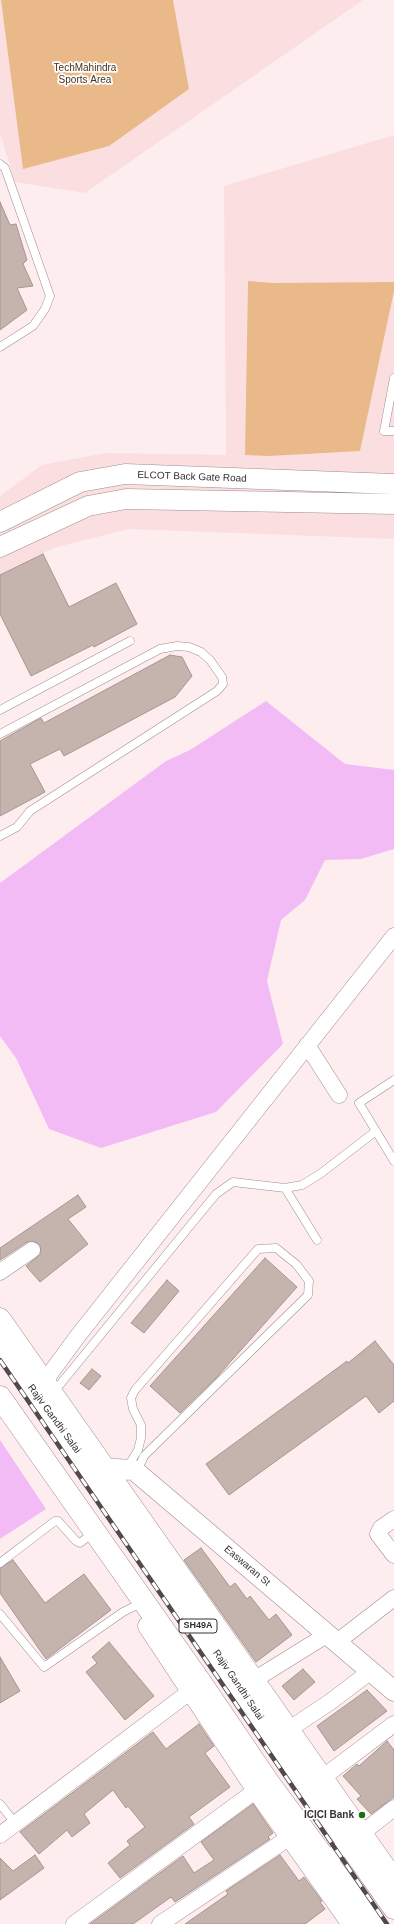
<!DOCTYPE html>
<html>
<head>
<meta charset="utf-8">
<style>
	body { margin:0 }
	canvas { display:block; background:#fdedee }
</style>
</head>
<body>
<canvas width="394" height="1924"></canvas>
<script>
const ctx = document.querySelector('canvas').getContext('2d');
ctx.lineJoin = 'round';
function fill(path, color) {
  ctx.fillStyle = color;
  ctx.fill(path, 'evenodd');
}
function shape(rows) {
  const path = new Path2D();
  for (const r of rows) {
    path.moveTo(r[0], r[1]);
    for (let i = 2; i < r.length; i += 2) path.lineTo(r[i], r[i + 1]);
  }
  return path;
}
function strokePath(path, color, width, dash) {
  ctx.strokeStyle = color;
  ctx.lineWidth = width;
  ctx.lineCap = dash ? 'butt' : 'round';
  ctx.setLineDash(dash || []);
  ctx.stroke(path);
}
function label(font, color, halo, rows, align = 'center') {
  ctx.font = font + ' Helvetica,sans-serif';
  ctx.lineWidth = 3.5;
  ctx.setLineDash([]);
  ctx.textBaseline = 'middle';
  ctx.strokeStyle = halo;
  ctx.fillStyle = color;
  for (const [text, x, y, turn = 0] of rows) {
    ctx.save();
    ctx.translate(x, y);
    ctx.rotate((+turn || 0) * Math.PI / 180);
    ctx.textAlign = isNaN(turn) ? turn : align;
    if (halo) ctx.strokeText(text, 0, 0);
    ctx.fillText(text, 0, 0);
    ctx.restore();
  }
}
fill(shape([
	[0,0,363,0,85,193,15,182,0,133],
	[394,135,394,539,129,529,53,548,0,575,0,496,42,465,106,453,226,455,224,186]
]), '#fbdfe0');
fill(shape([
	[1,0,173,0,189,89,109,146,23,169],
	[248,281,273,283,394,282,394,291,360,451,269,456,245,455]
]), '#eab98a');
fill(shape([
	[266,701,345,764,394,770,394,849,361,859,325,860,305,900,281,920,267,981,283,1044,216,1112,101,1148,49,1129,16,1058,0,1036,0,883,166,761,190,750],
	[0,1440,46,1509,0,1539]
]), '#f3bbf6');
const building = shape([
	[0,202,10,225,16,224,27,260,23,264,33,286,17,288,27,310,0,330,0,202],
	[43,554,69,607,116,583,137,624,94,647,93,645,31,676,0,614,0,575,43,554],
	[170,655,182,657,192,676,175,697,64,756,60,749,30,764,45,792,0,816,0,741,41,718,44,723,170,655],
	[78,1195,86,1207,68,1219,88,1244,40,1282,26,1266,41,1254,40,1245,36,1242,27,1242,0,1260,0,1248,78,1195],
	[265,1258,297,1287,217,1377,180,1413,150,1386,265,1258],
	[167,1280,179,1291,144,1333,131,1323,167,1280],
	[375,1341,394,1365,394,1401,379,1413,366,1396,229,1495,206,1464,347,1361,348,1363,375,1341],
	[92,1369,101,1376,89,1390,80,1383,92,1369],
	[201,1548,230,1587,235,1583,247,1599,250,1596,269,1620,276,1614,292,1635,256,1662,184,1560,201,1548],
	[13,1560,45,1603,84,1574,111,1610,46,1659,0,1593,0,1568,13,1560],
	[109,1642,154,1696,125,1720,86,1672,97,1663,92,1657,109,1642],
	[0,1657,20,1691,0,1703,0,1657],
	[303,1669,315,1682,294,1700,282,1686,303,1669],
	[367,1690,387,1711,334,1751,317,1726,367,1690],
	[199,1724,214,1746,205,1753,230,1787,189,1817,194,1824,120,1878,108,1863,130,1845,127,1841,145,1827,128,1806,126,1808,113,1790,84,1814,90,1823,72,1837,67,1830,39,1854,20,1832,153,1732,166,1749,199,1724],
	[387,1741,394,1750,394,1797,371,1814,357,1799,361,1796,343,1776,357,1764,359,1766,387,1741],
	[253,1804,273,1833,268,1837,270,1839,175,1902,171,1897,133,1924,90,1924,183,1856,194,1873,214,1860,201,1842,253,1804],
	[35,1855,44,1868,0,1900,0,1858,13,1871,35,1855],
	[280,1855,299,1881,304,1877,322,1901,320,1902,325,1909,305,1924,185,1924,228,1894,226,1891,280,1855]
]);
fill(building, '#c5b4ae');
strokePath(building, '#a69690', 1);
const service = shape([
	[0,164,5,168,50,296,45,309,33,326,0,347],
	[394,378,384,431,394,431],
	[0,710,130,641],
	[0,734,160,649,177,646,189,647,201,652,210,660,222,677,223,684,217,691,30,811,17,827,0,836],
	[394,1080,359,1103,394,1161],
	[285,1188,317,1240],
	[53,1393,216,1194,233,1182,285,1188,302,1185,320,1174,376,1131],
	[127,1468,138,1450,141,1438,141,1425,133,1409,131,1398,135,1390,258,1249,276,1248,296,1264,309,1281,308,1295,144,1456,137,1471],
	[0,1563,55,1521,58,1521,76,1541,80,1543,90,1535],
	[0,1614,44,1667,123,1612,135,1606],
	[0,1804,15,1823]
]);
const minor = shape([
	[307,1045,339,1095],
	[0,1272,32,1250],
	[44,1382,77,1337,394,936],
	[394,1519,381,1528,378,1534,394,1555],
	[337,1642,394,1598],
	[254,1680,328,1634],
	[288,1730,330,1702,371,1671],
	[322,1778,394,1724],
	[0,1835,200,1684],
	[326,1861,394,1808],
	[74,1924,266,1783],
	[160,1924,290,1837]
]);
const tertiary = shape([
	[0,522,80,482,125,474,394,484],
	[0,547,88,506,126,499,394,504],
	[0,1318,394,1879],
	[97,1468,134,1470,394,1691],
	[148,1626,256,1789,352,1924]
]);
const primary = shape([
	[0,1345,89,1468,308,1786,394,1908],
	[0,1397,201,1683,268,1782,373,1924]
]);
strokePath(service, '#9f8d8e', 9);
strokePath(minor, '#9f8d8e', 17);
strokePath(tertiary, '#9f8d8e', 21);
strokePath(primary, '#9f8d8e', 23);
strokePath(service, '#fff', 8);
strokePath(minor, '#fff', 16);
strokePath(tertiary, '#fff', 20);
strokePath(primary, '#fff', 22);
const rail = shape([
	[0,1360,387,1924]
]);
strokePath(rail, '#524a4a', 4.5);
strokePath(rail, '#fff', 3, [9]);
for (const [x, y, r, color] of [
	[362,1815,4,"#1d6c10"]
]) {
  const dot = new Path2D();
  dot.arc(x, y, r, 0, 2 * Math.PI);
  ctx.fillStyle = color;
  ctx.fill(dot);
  strokePath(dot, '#fff', 1.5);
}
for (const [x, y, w] of [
	[198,1626,38]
]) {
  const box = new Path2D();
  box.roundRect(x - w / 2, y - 7, w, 14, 3);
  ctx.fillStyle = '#fff';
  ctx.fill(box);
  strokePath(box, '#373030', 1);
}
label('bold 9px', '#373030', null, [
	["SH49A",198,1626]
]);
label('10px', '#493118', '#fff', [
	["TechMahindra",85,68],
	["Sports Area",85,80]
]);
label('10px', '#373030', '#fff', [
	["ELCOT Back Gate Road",192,477,2],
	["Rajiv Gandhi Salai",54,1419,54],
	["Easwaran St",247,1566,40],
	["Rajiv Gandhi Salai",238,1685,56]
]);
label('bold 10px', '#373030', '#fff', [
	["ICICI Bank",354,1815]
], 'right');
</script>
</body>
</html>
